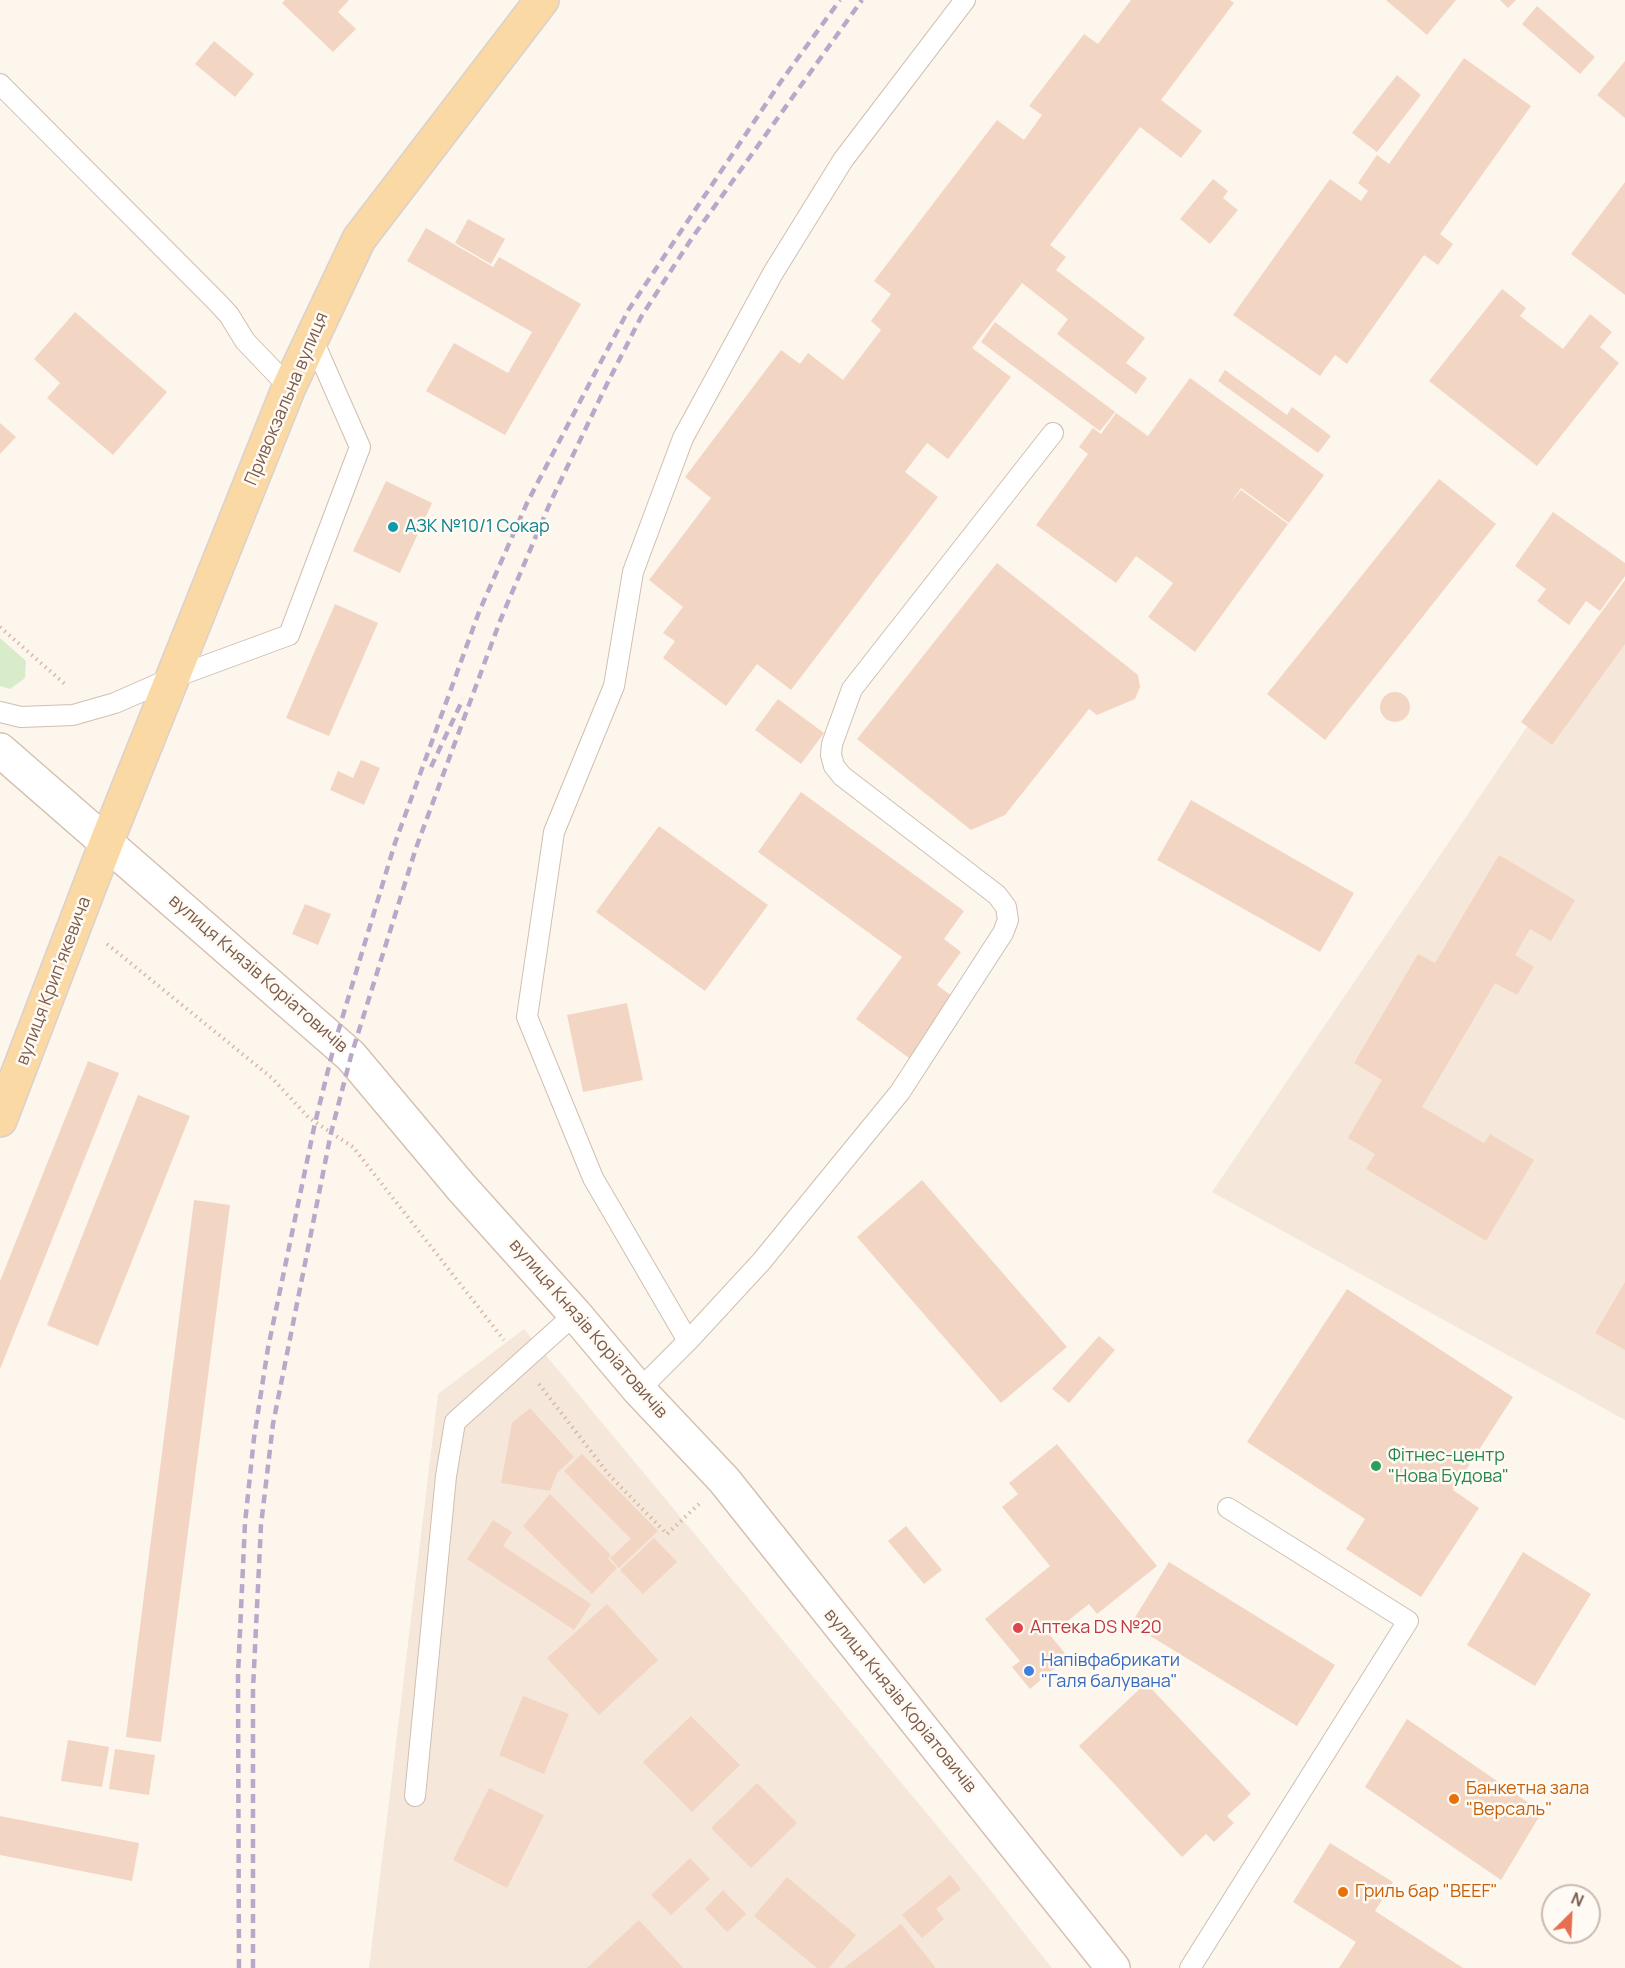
<!DOCTYPE html>
<html>
<head>
<meta charset="utf-8">
<style>
	body { margin:0 }
	#map { position:relative; width:1625px; height:1968px; overflow:hidden; background:#fdf6ec; font-family:Manrope,sans-serif }
	canvas { display:block }
	.north { position:absolute; left:1541px; top:1884px; width:60px; height:60px; box-sizing:border-box; background:#fffaf3; border:2px solid #cabbb1; border-radius:50%; rotate:24deg; font-size:16px; font-weight:700; line-height:24px; text-align:center; color:#7a5c4d }
	.north::after { content:''; display:block; margin:auto; width:21px; height:27px; background:#e76f51; clip-path:polygon(50% 0,100% 100%,50% 72%,0 100%) }
</style>
</head>
<body>
<div id="map">
<canvas width="1625" height="1968"></canvas>
<div class="north">N</div>
</div>
<script>
const ctx = document.querySelector('canvas').getContext('2d');
ctx.lineJoin = 'round';
function fill(path, color) {
  ctx.fillStyle = color;
  ctx.fill(path, 'evenodd');
}
function shape(rows) {
  const path = new Path2D();
  for (const r of rows) {
    if (r.length === 3) {
      path.moveTo(r[0] + r[2], r[1]);
      path.arc(r[0], r[1], r[2], 0, 2 * Math.PI);
      continue;
    }
    path.moveTo(r[0], r[1]);
    for (let i = 2; i < r.length; i += 2) path.lineTo(r[i], r[i + 1]);
  }
  return path;
}
function strokePath(path, color, width, dash) {
  ctx.strokeStyle = color;
  ctx.lineWidth = width;
  ctx.lineCap = dash ? 'butt' : 'round';
  ctx.setLineDash(dash || []);
  ctx.stroke(path);
}
function label(font, color, halo, rows, align = 'center') {
  ctx.font = font + ' Manrope,sans-serif';
  ctx.lineWidth = 5;
  ctx.setLineDash([]);
  ctx.textBaseline = 'middle';
  ctx.strokeStyle = halo;
  ctx.fillStyle = color;
  for (const [text, x, y, turn = 0] of rows) {
    ctx.save();
    ctx.translate(x, y);
    ctx.rotate((+turn || 0) * Math.PI / 180);
    ctx.textAlign = isNaN(turn) ? turn : align;
    if (halo) ctx.strokeText(text, 0, 0);
    ctx.fillText(text, 0, 0);
    ctx.restore();
  }
}
fill(shape([
	[1625,582,1625,1420,1212,1192],
	[524,1329,979,1876,1052,1968,369,1968,438,1394]
]), '#f5e8da');
fill(shape([
	[0,638,26,661,25,678,10,689,0,686]
]), '#d8ecc9');
fill(shape([
	[285,0,349,0,338,12,356,29,333,52,282,3],
	[1131,0,1230,0,1234,3,1161,100,1202,131,1181,158,1140,127,1050,245,1066,257,1056,270,1145,338,1126,363,1147,378,1136,394,1057,334,1068,319,1022,283,972,348,1011,377,948,459,927,443,905,472,938,497,791,690,757,664,726,706,663,658,675,641,663,633,683,607,649,580,711,498,685,477,781,350,800,364,808,353,843,380,881,330,871,321,891,294,874,281,997,120,1024,140,1042,115,1029,106,1084,34,1098,44],
	[1386,0,1456,0,1427,35],
	[1500,0,1516,0,1508,8],
	[1537,6,1595,57,1580,74,1522,24],
	[214,41,254,74,235,97,195,64],
	[1464,58,1531,106,1440,234,1453,244,1438,265,1424,255,1347,364,1335,355,1320,376,1233,315,1330,179,1361,201,1368,191,1358,183,1377,155,1389,164],
	[1625,61,1625,118,1597,95],
	[1397,75,1421,95,1377,152,1352,133],
	[1213,179,1228,191,1223,198,1238,210,1210,244,1180,219],
	[1625,182,1625,295,1571,254],
	[468,219,505,239,491,264,455,243],
	[426,228,493,267,499,257,581,304,505,435,426,391,454,343,508,373,532,332,407,261],
	[1502,289,1526,308,1520,316,1563,349,1590,314,1612,332,1600,347,1619,363,1537,466,1429,381],
	[75,312,167,392,113,455,47,398,60,383,34,359],
	[995,322,1115,412,1100,431,981,342],
	[1225,370,1287,415,1292,407,1331,436,1318,453,1218,381],
	[1190,378,1324,475,1289,523,1241,488,1230,503,1241,490,1288,524,1195,652,1148,617,1173,583,1136,556,1116,583,1036,525,1088,454,1079,447,1093,428,1101,434,1116,413,1148,436],
	[0,423,16,437,0,454],
	[1439,479,1496,524,1325,740,1267,694],
	[386,481,432,503,400,573,353,551],
	[1553,512,1625,563,1625,576,1600,611,1586,601,1569,625,1537,601,1546,589,1515,566],
	[997,563,1138,675,1140,687,1135,699,1097,715,1089,709,1005,815,971,830,857,739],
	[1625,580,1625,644,1552,745,1521,722],
	[335,604,378,623,329,736,286,718],
	[1395,707,15],
	[778,699,824,733,801,764,755,730],
	[361,760,380,768,364,805,330,790,338,771,353,778],
	[801,792,964,911,944,939,961,952,937,985,953,997,909,1058,856,1019,902,957,758,852],
	[1191,800,1354,893,1320,952,1157,860],
	[659,826,768,905,705,991,596,912],
	[1499,855,1575,900,1551,941,1530,929,1515,955,1534,967,1517,995,1495,983,1422,1107,1484,1143,1490,1134,1534,1160,1486,1241,1366,1169,1375,1154,1348,1138,1382,1080,1354,1063,1418,954,1435,963],
	[305,904,331,914,318,945,292,934],
	[627,1003,643,1080,583,1092,567,1015],
	[88,1061,119,1073,0,1369,0,1281],
	[138,1095,190,1116,98,1346,47,1325],
	[922,1180,1067,1347,1001,1403,857,1237],
	[194,1200,230,1205,161,1742,126,1737],
	[1625,1282,1625,1350,1595,1333],
	[1347,1289,1513,1397,1453,1490,1479,1508,1421,1597,1346,1549,1365,1519,1247,1442],
	[1099,1336,1115,1350,1069,1403,1052,1389],
	[530,1408,574,1457,557,1473,550,1491,501,1483,512,1423],
	[1057,1444,1157,1566,1097,1614,1089,1604,1050,1635,1068,1657,1030,1689,1012,1667,1020,1661,985,1619,1050,1566,1002,1507,1018,1494,1009,1483],
	[582,1454,658,1531,619,1568,610,1558,631,1539,564,1471],
	[550,1494,611,1555,608,1559,617,1568,592,1594,523,1526],
	[493,1520,512,1532,503,1546,591,1604,574,1630,467,1559],
	[906,1526,942,1570,924,1584,888,1541],
	[654,1538,677,1562,643,1594,620,1570],
	[1523,1552,1591,1594,1535,1686,1467,1645],
	[1169,1562,1335,1665,1297,1726,1131,1624],
	[607,1604,658,1660,599,1715,547,1658],
	[1146,1683,1251,1794,1227,1816,1234,1823,1214,1842,1206,1834,1182,1857,1079,1746],
	[523,1696,569,1714,544,1774,499,1755],
	[691,1716,740,1765,692,1812,643,1762],
	[1407,1719,1542,1812,1501,1880,1365,1787],
	[68,1740,109,1747,102,1787,61,1781],
	[115,1749,155,1755,149,1795,109,1789],
	[757,1783,797,1823,751,1868,711,1828],
	[489,1788,544,1815,507,1888,453,1860],
	[0,1816,139,1843,132,1881,0,1855],
	[1330,1843,1393,1882,1375,1911,1463,1968,1339,1968,1356,1942,1293,1902],
	[690,1858,710,1879,671,1915,651,1895],
	[950,1875,961,1889,936,1909,944,1919,922,1938,902,1915],
	[787,1877,856,1935,829,1968,817,1968,754,1916],
	[723,1890,746,1914,727,1932,705,1909],
	[639,1920,683,1968,587,1968],
	[901,1924,935,1967,934,1968,844,1968]
]), '#f3d5c3');
const service = shape([
	[0,84,217,302,229,315,245,341,289,387],
	[0,712,21,717,73,715,115,703,172,678,289,635,360,447,312,338],
	[688,1341,593,1178,527,1017,554,832,614,686,633,572,683,438,773,273,843,160,965,0],
	[639,1390,688,1341,761,1262,900,1092,1003,933,1008,920,1006,907,997,895,842,776,834,766,831,755,832,744,852,689,1053,433],
	[415,1796,446,1476,455,1422,575,1314],
	[1190,1968,1408,1621,1228,1508]
]);
const secondary = shape([
	[0,750,351,1056,461,1187,575,1314,639,1390,724,1480,1113,1968]
]);
const primary = shape([
	[0,1120,107,841,289,387,359,239,542,0]
]);
strokePath(service, '#d1beb0', 22);
strokePath(secondary, '#d6c0b0', 36);
strokePath(primary, '#dad1cd', 36);
strokePath(shape([
	[0,627,67,686],
	[107,944,272,1078,309,1118,353,1147,504,1340],
	[539,1384,610,1476,667,1534,699,1504]
]), '#d9b8a5', 4, [1.5, 4.5]);
strokePath(service, '#fff', 20);
strokePath(secondary, '#fff', 33);
strokePath(primary, '#fbd9a5', 33);
strokePath(shape([
	[431,767,463,699],
	[239,1968,238,1675,245,1523,254,1438,268,1348,315,1123,335,1042,395,843,479,612,527,503,595,373,629,309,782,80,840,0],
	[253,1968,253,1689,261,1525,273,1424,331,1133,351,1056,416,848,500,621,550,503,606,386,641,317,692,238,862,0]
]), '#b9a8c9', 4.5, [9, 6]);
for (const [x, y, r, color] of [
	[393,527,6,"#0f9aa8"],
	[1376,1466,6,"#2e9e5b"],
	[1018,1628,6,"#e0444e"],
	[1029,1671,6,"#3f7fe0"],
	[1454,1799,6,"#e8710a"],
	[1343,1892,6,"#e8710a"]
]) {
  const dot = new Path2D();
  dot.arc(x, y, r, 0, 2 * Math.PI);
  ctx.fillStyle = color;
  ctx.fill(dot);
  strokePath(dot, '#fffaf3', 2);
}
label('18px', '#7a5c4d', '#fffaf3', [
	["Привокзальна вулиця",287,399,-67],
	["вулиця Князів Коріатовичів",258,974,41],
	["вулиця Крипʼякевича",54,981,-69],
	["вулиця Князів Коріатовичів",588,1329,49],
	["вулиця Князів Коріатовичів",900,1701,51]
]);
label('18px', '#0d838f', '#fffaf3', [
	["АЗК №10/1 Сокар",405,527]
], 'left');
label('18px', '#27864d', '#fffaf3', [
	["Фітнес-центр",1388,1456],
	["\"Нова Будова\"",1388,1477]
], 'left');
label('18px', '#be3a42', '#fffaf3', [
	["Аптека DS №20",1030,1628]
], 'left');
label('18px', '#366cbe', '#fffaf3', [
	["Напівфабрикати",1041,1661],
	["\"Галя балувана\"",1041,1682]
], 'left');
label('18px', '#c56008', '#fffaf3', [
	["Банкетна зала",1466,1789],
	["\"Версаль\"",1466,1810],
	["Гриль бар \"BEEF\"",1355,1892]
], 'left');
</script>
</body>
</html>
